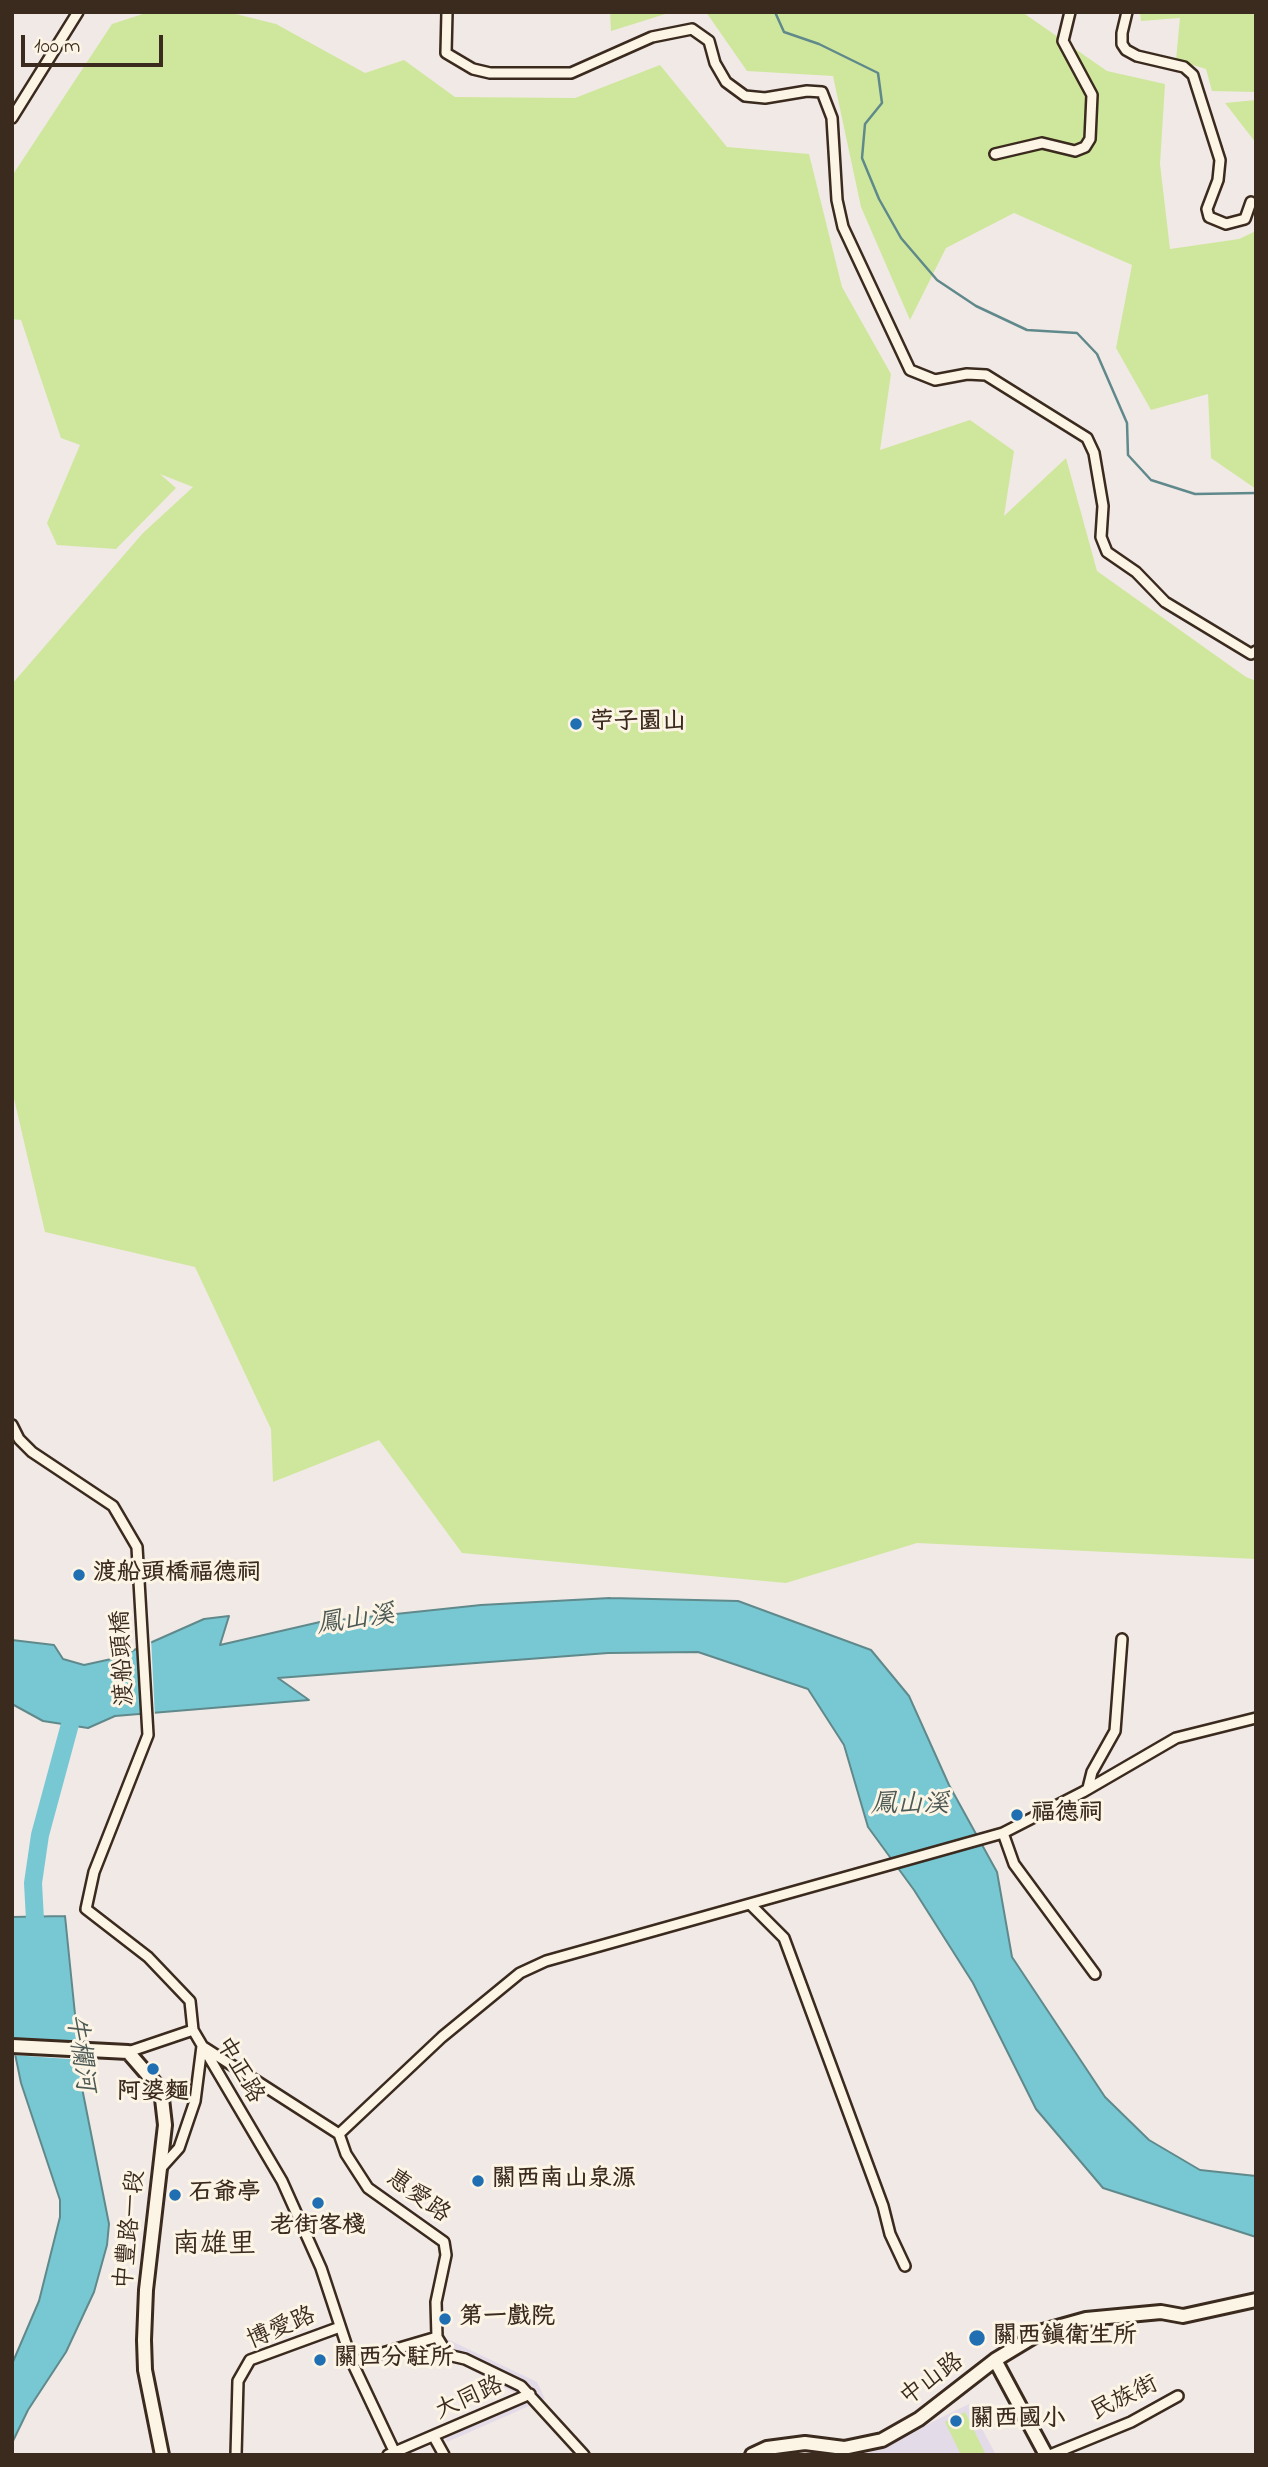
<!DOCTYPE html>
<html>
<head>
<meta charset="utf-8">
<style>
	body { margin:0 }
	#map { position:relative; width:1268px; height:2467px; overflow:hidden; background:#f1e9e6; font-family:"Indie Flower",sans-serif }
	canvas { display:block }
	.frame { position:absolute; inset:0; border:14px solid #3b2a1e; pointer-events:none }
	.scale { position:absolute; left:21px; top:35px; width:142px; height:32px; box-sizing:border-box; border:4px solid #3b2a1e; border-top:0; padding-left:9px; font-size:21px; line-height:24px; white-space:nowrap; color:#3b2a1e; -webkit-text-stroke:5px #fcf5e5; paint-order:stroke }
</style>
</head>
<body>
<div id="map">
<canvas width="1268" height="2467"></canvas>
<div class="frame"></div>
<div class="scale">100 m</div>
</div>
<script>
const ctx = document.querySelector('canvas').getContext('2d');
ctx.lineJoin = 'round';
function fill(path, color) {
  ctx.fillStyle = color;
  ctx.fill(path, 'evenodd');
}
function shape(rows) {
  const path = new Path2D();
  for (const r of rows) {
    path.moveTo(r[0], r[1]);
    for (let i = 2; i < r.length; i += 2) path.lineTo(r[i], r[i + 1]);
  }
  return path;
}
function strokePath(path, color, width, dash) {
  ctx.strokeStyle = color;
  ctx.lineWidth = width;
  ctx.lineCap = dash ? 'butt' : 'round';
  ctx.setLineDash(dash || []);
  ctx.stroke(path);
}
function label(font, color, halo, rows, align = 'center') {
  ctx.font = font + ' "Indie Flower","LXGW WenKai TC",sans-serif';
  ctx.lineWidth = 6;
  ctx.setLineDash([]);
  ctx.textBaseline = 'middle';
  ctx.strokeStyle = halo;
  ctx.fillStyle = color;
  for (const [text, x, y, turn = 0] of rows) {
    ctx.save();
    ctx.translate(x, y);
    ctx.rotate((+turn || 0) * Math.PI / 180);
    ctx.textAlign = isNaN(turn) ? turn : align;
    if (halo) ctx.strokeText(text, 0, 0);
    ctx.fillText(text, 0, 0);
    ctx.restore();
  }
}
fill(shape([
	[443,2337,537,2382,545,2399,447,2442,439,2426,515,2393,435,2351],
	[969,2404,996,2455,863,2455,875,2450]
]), '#e4dbe8');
fill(shape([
	[149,12,228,12,276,24,365,73,404,60,455,97,575,98,660,65,727,147,809,154,842,287,891,374,880,450,970,420,1014,451,1004,516,1066,458,1097,571,1246,677,1256,681,1256,1559,917,1543,786,1583,462,1553,379,1440,273,1482,271,1429,195,1267,45,1232,12,1090,12,684,143,533,193,487,160,474,176,488,116,549,57,545,47,523,80,445,61,438,21,320,12,319,12,176,112,24],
	[610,12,672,12,611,31],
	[706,12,1022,12,1107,71,1165,84,1160,164,1170,249,1239,239,1256,231,1256,489,1211,458,1208,394,1151,410,1116,348,1132,265,1014,213,946,248,910,320,861,207,833,76,747,71],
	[1140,12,1256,12,1256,92,1212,91,1206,69,1176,60,1180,18,1141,21],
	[1256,100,1256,143,1225,103],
	[965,2412,985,2453,981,2455,961,2455,945,2422]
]), '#cfe79c');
const water = shape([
	[610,1598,738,1601,871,1650,909,1696,949,1785,997,1872,1012,1957,1105,2097,1149,2140,1200,2170,1256,2176,1256,2237,1103,2188,1036,2109,973,1983,914,1890,868,1827,844,1745,808,1689,698,1652,608,1653,278,1678,309,1700,115,1716,88,1728,43,1721,12,1704,12,1640,54,1645,63,1659,84,1665,116,1658,204,1619,229,1616,220,1645,320,1622,481,1605,610,1598],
	[65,1916,83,2093,109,2224,107,2245,94,2292,66,2352,28,2410,12,2443,12,2364,39,2301,60,2217,60,2200,21,2083,12,2039,12,1917,65,1916]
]);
fill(water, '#78c8d4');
strokePath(water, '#60898b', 2);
fill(shape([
	[151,1638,155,1717,141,1718,137,1645],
	[12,2038,81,2043,83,2060,12,2055]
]), '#f1e9e6');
strokePath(shape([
	[775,12,784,32,819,44,878,73,882,103,865,124,862,158,879,199,901,238,937,280,976,306,1027,330,1077,333,1097,354,1127,423,1128,455,1151,480,1195,494,1256,493]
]), '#60898b', 2.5);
strokePath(shape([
	[36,1938,33,1883,40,1835,76,1702]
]), '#78c8d4', 18);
const street = shape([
	[447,12,446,53,473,69,490,73,571,73,652,37,692,29,709,41,715,63,726,82,745,96,765,98,807,91,822,92,832,118,837,200,843,227,910,370,935,380,967,374,986,375,1087,438,1094,453,1103,506,1101,537,1107,552,1136,572,1165,602,1251,654,1256,651],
	[1127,12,1122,33,1122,44,1126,50,1137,56,1184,67,1193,75,1220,160,1218,180,1207,209,1209,217,1226,224,1245,219,1251,202],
	[12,118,78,12],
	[995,154,1042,143,1075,151,1085,147,1090,139,1092,95,1063,41,1070,12],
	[12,1425,19,1439,32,1452,113,1506,137,1547,148,1735,94,1872,86,1909,148,1957,190,2001,193,2030,282,2181,321,2268,352,2362,395,2453],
	[1088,1788,1092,1772,1115,1731,1122,1639],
	[1003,1833,1014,1864,1095,1974],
	[751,1905,784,1938,883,2206,890,2234,905,2266],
	[128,2052,193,2030],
	[339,2134,442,2037,520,1973,546,1961,1003,1833,1083,1792,1176,1738,1256,1718],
	[161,2168,179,2148,195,2101,202,2046,339,2134,346,2154,368,2188,444,2242,446,2255,436,2302,437,2337,352,2362],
	[437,2337,448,2355,465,2359,521,2386,584,2455],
	[434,2437,444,2455],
	[236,2455,238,2381,250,2360,340,2327],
	[388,2455,530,2394],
	[1050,2455,1131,2422,1178,2396]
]);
const secondary = shape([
	[12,2046,128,2052,161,2090,165,2125,146,2290,144,2340,145,2370,162,2455],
	[995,2360,1046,2455],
	[752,2455,767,2448,805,2443,844,2448,882,2440,919,2419,995,2360,1043,2331,1086,2319,1161,2312,1183,2316,1256,2300]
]);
strokePath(street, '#3b2a1e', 14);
strokePath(secondary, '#3b2a1e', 18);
strokePath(street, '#fcf5e5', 9);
strokePath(secondary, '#fcf5e5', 12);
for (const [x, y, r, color] of [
	[576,724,7,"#1f6fb2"],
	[79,1575,7,"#1f6fb2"],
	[1017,1815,7,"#1f6fb2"],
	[153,2069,7,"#1f6fb2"],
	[478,2181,7,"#1f6fb2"],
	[175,2195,7,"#1f6fb2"],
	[318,2203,7,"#1f6fb2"],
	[445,2319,7,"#1f6fb2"],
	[977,2338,9,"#1f6fb2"],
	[320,2360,7,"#1f6fb2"],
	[956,2421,7,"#1f6fb2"]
]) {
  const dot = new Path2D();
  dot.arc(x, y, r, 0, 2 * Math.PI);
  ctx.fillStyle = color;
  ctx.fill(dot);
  strokePath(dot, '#fcf5e5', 2.5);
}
label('bold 24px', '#3b2a1e', '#fcf5e5', [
	["苧子園山",590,724],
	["渡船頭橋福德祠",93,1575],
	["福德祠",1031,1815],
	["阿婆麵",153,2094,"center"],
	["關西南山泉源",492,2181],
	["石爺亭",189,2195],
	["老街客棧",318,2228,"center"],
	["第一戲院",459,2319],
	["關西鎮衛生所",993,2338],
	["關西分駐所",334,2360],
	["關西國小",970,2421]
], 'left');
label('24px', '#3b2a1e', '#fcf5e5', [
	["渡船頭橋",125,1658,-93],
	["中正路",238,2071,60],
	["惠愛路",417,2198,36],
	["中豐路一段",132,2230,-84],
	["博愛路",282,2330,-23],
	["中山路",933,2381,-36],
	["大同路",470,2400,-24],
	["民族街",1125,2400,-26]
]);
label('italic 26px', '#4d5955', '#fcf5e5', [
	["鳳山溪",356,1622,-8],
	["鳳山溪",910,1807],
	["牛欄河",78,2053,82]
]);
label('28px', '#3b2a1e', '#fcf5e5', [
	["南雄里",214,2247]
]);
</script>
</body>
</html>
